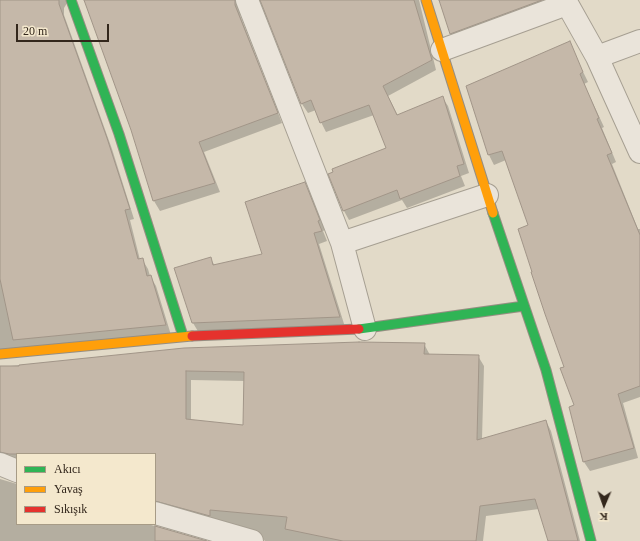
<!DOCTYPE html>
<html>
<head>
<meta charset="utf-8">
<style>
	body { margin:0 }
	#map { position:relative; width:640px; height:541px; overflow:hidden; background:#e2dac8; font-family:Georgia,serif }
	canvas { display:block }
	.legend { position:absolute; left:16px; top:453px; width:140px; height:72px; box-sizing:border-box; background:#f4e8cd; border:1px solid #a79b86; margin:0; padding:5px 7px; list-style:none; font-size:12px; color:#33271c }
	.legend li { display:flex; align-items:center; gap:8px; height:20px }
	.legend b { width:20px; border:1px solid #a79b86 }
	.north { position:absolute; left:584px; top:485px; width:40px; height:40px; -webkit-text-stroke:3px #f4e8cd; paint-order:stroke; rotate:182deg; font-size:11px; font-weight:700; line-height:16px; text-align:center; color:#33271c }
	.north::after { content:''; display:block; margin:auto; width:14px; height:18px; background:#33271c; clip-path:polygon(50% 0,100% 100%,50% 72%,0 100%) }
	.scale { position:absolute; left:16px; top:24px; width:93px; height:18px; box-sizing:border-box; border:2px solid #33271c; border-top:0; padding-left:5px; font-size:12px; line-height:14px; white-space:nowrap; color:#33271c; -webkit-text-stroke:3px #f4e8cd; paint-order:stroke }
</style>
</head>
<body>
<div id="map">
<canvas width="640" height="541"></canvas>
<ul class="legend">
<li><b style="height:5px;background:#30b455"></b>Akıcı</li>
<li><b style="height:5px;background:#ff9f0a"></b>Yavaş</li>
<li><b style="height:5px;background:#e5322d"></b>Sıkışık</li>
</ul>
<div class="north">K</div>
<div class="scale">20 m</div>
</div>
<script>
const ctx = document.querySelector('canvas').getContext('2d');
ctx.lineJoin = 'round';
function fill(path, color) {
  ctx.fillStyle = color;
  ctx.fill(path, 'evenodd');
}
function shape(rows) {
  const path = new Path2D();
  for (const r of rows) {
    path.moveTo(r[0], r[1]);
    for (let i = 2; i < r.length; i += 2) path.lineTo(r[i], r[i + 1]);
  }
  return path;
}
function strokePath(path, color, width, dash) {
  ctx.strokeStyle = color;
  ctx.lineWidth = width;
  ctx.lineCap = dash ? 'butt' : 'round';
  ctx.setLineDash(dash || []);
  ctx.stroke(path);
}
fill(shape([
	[0,0,69,0,64,8,64,15,112,149,134,219,130,220,140,260,142,259,148,269,150,276,156,286,171,335,0,353],
	[85,0,245,0,240,9,240,15,282,123,204,152,220,192,160,211,154,201,132,129],
	[261,0,419,0,436,70,388,96,398,116,442,97,448,106,469,173,461,176,465,186,407,208,402,200,349,220,344,211,330,174,387,148,374,115,326,132,321,122,316,110,308,113,302,104],
	[440,0,562,0,456,43,451,33],
	[569,43,588,82,584,84,604,127,602,128,616,162,612,164,638,229,640,229,640,397,623,403,638,458,590,471,584,462,570,407,575,406,529,226,506,160,494,165,489,155,467,86],
	[304,183,310,193,325,230,323,231,327,241,319,244,345,327,199,333,193,323,210,258,215,266,264,255],
	[424,344,430,355,478,356,484,366,482,439,546,421,551,431,580,541,549,541,539,509,486,516,483,541,265,541,262,538,155,512,155,454,17,454,17,464,0,463,0,367,184,349],
	[191,380,245,381,244,426,191,421],
	[0,479,17,484,17,524,148,524,203,541,0,541]
]), '#0003');
const building = shape([
	[0,0,59,0,59,4,107,138,130,209,125,210,138,259,143,258,147,276,151,275,166,325,13,340,0,279,0,0],
	[84,0,235,0,235,5,278,113,199,142,215,183,153,201,131,130,84,0],
	[260,0,414,0,432,60,383,86,397,115,443,96,464,164,457,166,460,176,400,199,397,190,343,211,328,174,333,172,332,169,386,148,369,105,320,123,311,100,301,104,260,0],
	[439,0,542,0,450,34,439,0],
	[570,41,583,72,580,74,599,118,597,119,612,153,607,155,640,235,640,386,618,394,634,448,583,462,569,407,574,405,560,368,564,367,545,314,531,272,532,272,518,229,528,225,502,151,488,155,466,86,570,41],
	[305,182,320,220,318,221,322,231,314,233,340,317,192,323,174,268,211,257,213,265,262,254,245,202,305,182],
	[359,342,425,343,424,354,479,355,477,440,546,420,578,541,548,541,535,499,480,506,476,541,343,541,285,529,287,517,210,510,210,516,155,501,155,454,9,454,0,452,0,366,19,366,19,365,184,348,359,342],
	[186,371,244,372,243,425,186,419,186,371],
	[155,526,207,541,155,541,155,526]
]);
fill(building, '#c5b8a9');
strokePath(building, '#a19588', 1);
const street = shape([
	[247,0,342,243,365,329],
	[565,0,597,57,640,152],
	[442,50,567,4],
	[597,57,640,41],
	[342,243,487,195],
	[0,464,17,471],
	[155,513,252,541]
]);
const fast = shape([
	[71,0,119,134,183,336],
	[493,213,546,370,591,541],
	[359,329,524,306]
]);
const slow = shape([
	[426,0,493,213],
	[0,354,192,336]
]);
const jam = shape([
	[192,336,359,329]
]);
strokePath(street, '#a69f92', 24);
strokePath(fast, '#968e82', 11);
strokePath(slow, '#968e82', 11);
strokePath(jam, '#968e82', 11);
strokePath(street, '#eae4da', 22);
strokePath(fast, '#30b455', 9);
strokePath(slow, '#ff9f0a', 9);
strokePath(jam, '#e5322d', 9);
</script>
</body>
</html>
